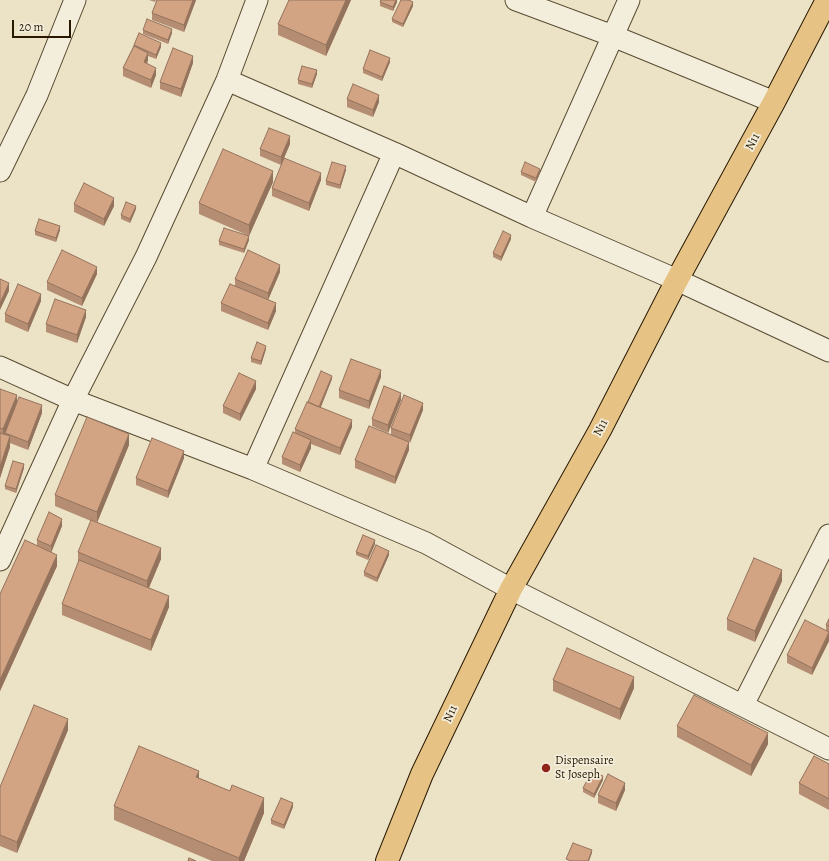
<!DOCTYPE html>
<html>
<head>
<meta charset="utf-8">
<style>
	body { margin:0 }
	#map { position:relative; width:829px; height:861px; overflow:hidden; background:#ece3c7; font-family:Alegreya,serif }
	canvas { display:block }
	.scale { position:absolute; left:12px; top:20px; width:59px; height:18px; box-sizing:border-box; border:2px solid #281800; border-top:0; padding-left:5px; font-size:12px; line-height:14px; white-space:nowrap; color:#281800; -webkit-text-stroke:3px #f3eddb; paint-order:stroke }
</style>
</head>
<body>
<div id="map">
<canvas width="829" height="861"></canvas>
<div class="scale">20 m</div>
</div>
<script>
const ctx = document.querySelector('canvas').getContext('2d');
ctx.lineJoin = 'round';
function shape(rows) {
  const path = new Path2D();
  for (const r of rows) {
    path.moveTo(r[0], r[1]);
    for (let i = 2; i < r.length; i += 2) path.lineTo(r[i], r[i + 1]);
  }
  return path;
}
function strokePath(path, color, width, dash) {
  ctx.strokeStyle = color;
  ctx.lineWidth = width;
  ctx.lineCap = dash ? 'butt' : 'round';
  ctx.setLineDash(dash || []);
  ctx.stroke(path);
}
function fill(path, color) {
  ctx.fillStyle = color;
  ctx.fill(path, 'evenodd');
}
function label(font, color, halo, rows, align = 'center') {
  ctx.font = font + ' Alegreya,serif';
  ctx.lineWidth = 3.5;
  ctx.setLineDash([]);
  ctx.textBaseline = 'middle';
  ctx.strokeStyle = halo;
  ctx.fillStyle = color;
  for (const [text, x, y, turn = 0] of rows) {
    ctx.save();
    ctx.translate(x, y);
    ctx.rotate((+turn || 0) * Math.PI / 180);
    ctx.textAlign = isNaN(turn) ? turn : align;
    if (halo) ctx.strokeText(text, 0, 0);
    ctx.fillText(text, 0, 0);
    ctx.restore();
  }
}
const street = shape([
	[516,0,613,36,774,102],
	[227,80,394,153,532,217,677,280,829,351],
	[0,171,37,95,75,0],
	[532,217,629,0],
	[0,367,73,400,253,469,426,543,511,589,829,749],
	[253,469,394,153],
	[0,560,73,400,146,257,227,80,257,0],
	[743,705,829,535]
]);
const primary = shape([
	[387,861,422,774,511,589,600,430,677,280,774,102,827,0]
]);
strokePath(street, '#594b32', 23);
strokePath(primary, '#281800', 24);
strokePath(street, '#f3eddb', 21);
strokePath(primary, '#e6c284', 22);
fill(shape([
	[149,0,156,0,155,2],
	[157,0,196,0,184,32,152,20,152,13],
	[289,0,351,0,326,56,278,35,278,24],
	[397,0,397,2,393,11,380,6,380,2],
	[413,6,403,27,392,22,392,19],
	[143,30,172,33,168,44,143,34],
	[134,45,161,47,156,59,148,56,148,60,147,64,156,75,151,88,123,76,123,68],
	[390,62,382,81,363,73,363,69],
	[193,63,181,97,160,89,160,82],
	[317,74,312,88,298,84,298,80],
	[347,99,379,102,373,117,347,107],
	[290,144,281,165,260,156,260,149],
	[346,170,340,189,326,185,326,181],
	[521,172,540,172,536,182,521,175],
	[321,180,309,211,272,196,272,188],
	[273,182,249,236,249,240,244,253,219,245,219,241,247,235,199,214,199,203],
	[74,204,114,206,104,226,74,212],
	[136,209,130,223,121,219,121,215],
	[60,230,56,242,35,235,35,231],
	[511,239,501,261,493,257,493,253],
	[280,272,268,300,276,311,268,330,221,311,221,303,235,286,235,279],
	[97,274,82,306,47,290,47,282],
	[41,301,28,332,5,322,5,314],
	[86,317,77,343,46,332,46,324],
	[266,349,261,365,251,362,251,358],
	[381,377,369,409,339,398,339,390],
	[332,379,320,407,352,427,340,455,311,444,311,448,300,472,282,464,282,457,295,433,295,429,308,402],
	[0,389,17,403,42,413,28,450,10,443,10,447,0,478],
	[256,389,240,421,223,413,223,406],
	[401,400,388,433,372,426,372,419],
	[423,410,409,443,409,450,395,484,355,468,355,460,391,435,391,428],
	[129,445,97,522,161,559,149,588,169,607,151,651,62,615,62,604,78,564,78,552,91,521,55,506,55,495],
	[184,458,168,498,136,485,136,478],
	[24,468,16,493,5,489,5,486],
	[62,526,51,552,57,566,0,691,0,594,37,546,37,540],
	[375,544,368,560,356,555,356,552],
	[389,555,377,582,364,576,364,572],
	[782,581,755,642,727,630,727,619],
	[829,619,829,641,812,675,787,663,787,655,826,631,826,625],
	[553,680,634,688,620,720,553,691],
	[677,726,768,744,751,776,677,737],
	[68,730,17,853,0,846,0,787],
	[829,764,829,810,799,794,799,783],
	[199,778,230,791,264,813,244,861,212,861,114,820,114,806],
	[603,780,594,798,583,792,583,788],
	[625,790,616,811,598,803,598,795],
	[293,807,284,829,271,824,271,820]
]), '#b58d72');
fill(shape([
	[193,0,196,0,184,32,184,25],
	[346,0,351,0,326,56,326,45],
	[396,0,397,0,397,2,393,11,393,7],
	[413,2,413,6,403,27,403,24],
	[172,29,172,33,168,44,168,40],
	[161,43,161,47,156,59,156,55],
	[148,53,148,60,144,70,144,62],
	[193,56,193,63,181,97,181,89],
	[390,58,390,62,382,81,382,77],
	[156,68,156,75,151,88,151,80],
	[317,70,317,74,312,88,312,84],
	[379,95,379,102,373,117,373,110],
	[290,136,290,144,281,165,281,157],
	[346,166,346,170,340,189,340,185],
	[540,169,540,172,536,182,536,178],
	[273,171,273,182,249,236,249,225],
	[321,173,321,180,309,211,309,203],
	[114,198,114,206,104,226,104,219],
	[136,206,136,209,130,223,130,219],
	[60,226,60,230,56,242,56,238],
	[511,235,511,239,501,261,501,257],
	[249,236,249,240,244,253,244,249],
	[280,265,280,272,268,300,268,293],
	[97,267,97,274,82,306,82,298],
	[9,283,9,291,0,310,0,303],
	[41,294,41,301,28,332,28,324],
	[276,303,276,311,268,330,268,323],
	[86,310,86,317,77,343,77,335],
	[266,346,266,349,261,365,261,361],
	[381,370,381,377,369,409,369,401],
	[332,376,332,379,319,412,319,408],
	[256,381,256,389,240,421,240,414],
	[401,393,401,400,388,433,388,425],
	[17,395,17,403,3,437,3,429],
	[423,403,423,410,410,443,410,435],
	[42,405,42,413,28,450,28,442],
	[352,420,352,427,340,455,340,448],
	[129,434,129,445,97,523,97,512],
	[10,436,10,447,0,478,0,467],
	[311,440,311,448,300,472,300,465],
	[409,442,409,450,395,484,395,477],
	[184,451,184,458,168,498,168,491],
	[24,464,24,468,16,493,16,489],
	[62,519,62,526,51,553,51,546],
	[375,540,375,544,368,560,368,556],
	[161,548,161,559,147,592,147,581],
	[389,551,389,555,377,582,377,578],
	[57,555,57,566,0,691,0,680],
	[782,570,782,581,755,642,755,631],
	[169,596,169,607,151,651,151,640],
	[829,633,829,641,812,675,812,668],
	[634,677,634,688,620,720,620,709],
	[68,719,68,730,17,853,17,842],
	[768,733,768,744,751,776,751,765],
	[199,771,199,785,196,777],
	[603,776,603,780,594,798,594,794],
	[625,783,625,790,616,811,616,803],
	[264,798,264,813,244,861,239,861,239,858],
	[293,803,293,807,284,829,284,825],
	[592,850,592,853,589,861,588,861]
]), '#94735c');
const building = shape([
	[157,0,193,0,184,25,152,13,157,0],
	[289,0,346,0,326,45,278,24,289,0],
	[381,0,396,0,393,7,380,2,381,0],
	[401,0,409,0,413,2,403,24,392,19,401,0],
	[147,19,172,29,168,40,143,30,147,19],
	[139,33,161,43,156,55,134,45,139,33],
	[134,46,148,53,144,62,156,68,151,80,123,68,134,46],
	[173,48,193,56,181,89,160,82,173,48],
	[370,50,390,58,382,77,363,69,370,50],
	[302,66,317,70,312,84,298,80,302,66],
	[353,84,379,95,373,110,347,99,353,84],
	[269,128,290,136,281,157,260,149,269,128],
	[223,149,273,171,249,225,199,203,223,149],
	[284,158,321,173,309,203,272,188,284,158],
	[332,162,346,166,340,185,326,181,332,162],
	[525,162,540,169,536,178,521,172,525,162],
	[84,183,114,198,104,219,74,204,84,183],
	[126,202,136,206,130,219,121,215,126,202],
	[39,219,60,226,56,238,35,231,39,219],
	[224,228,249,236,244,249,219,241,224,228],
	[503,231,511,235,501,257,493,253,503,231],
	[62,250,97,267,82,298,47,282,62,250],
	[248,250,280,265,268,293,235,279,248,250],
	[0,279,9,283,0,303,0,279],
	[18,284,41,294,28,324,5,314,18,284],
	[230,284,276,303,268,323,221,303,230,284],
	[55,299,86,310,77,335,46,324,55,299],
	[257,342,266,346,261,361,251,358,257,342],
	[351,359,381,370,369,401,339,390,351,359],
	[321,371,332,376,319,407,308,402,321,371],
	[239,373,256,381,240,414,223,406,239,373],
	[384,386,401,393,388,425,372,419,384,386],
	[0,389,17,395,3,429,0,428,0,389],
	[404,395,423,403,410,435,391,428,404,395],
	[19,397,42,405,28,442,5,433,19,397],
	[307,402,352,420,340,448,295,429,307,402],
	[87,417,129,434,97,512,55,495,87,417],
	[369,426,409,442,395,477,355,460,369,426],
	[293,432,311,440,300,465,282,457,293,432],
	[0,433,10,436,0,467,0,433],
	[152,438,184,451,168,491,136,478,152,438],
	[13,461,24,464,16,489,5,486,13,461],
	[49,512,62,519,51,546,37,540,49,512],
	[91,520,161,548,147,581,78,552,91,520],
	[363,535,375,540,368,556,356,552,363,535],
	[25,540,57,555,0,680,0,594,25,540],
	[376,545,389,551,377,578,364,572,376,545],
	[754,558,782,570,755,631,727,619,754,558],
	[79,560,169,596,151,640,62,604,79,560],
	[829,619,829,626,826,625,829,619],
	[805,620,829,632,812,668,787,655,805,620],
	[567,648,634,677,620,709,553,680,567,648],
	[694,695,768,733,751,765,677,726,694,695],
	[34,705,68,719,17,842,0,835,0,787,34,705],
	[139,746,199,771,196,777,230,791,232,785,264,798,239,858,114,806,139,746],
	[814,756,829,764,829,799,799,783,814,756],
	[592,771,603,776,594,794,583,788,592,771],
	[608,774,625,783,616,803,598,795,608,774],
	[281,798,293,803,284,825,271,820,281,798],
	[573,843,592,850,588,861,571,861,566,859,573,843],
	[189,858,196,861,188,861,189,858]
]);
fill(building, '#d3a484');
strokePath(building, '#94735c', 1);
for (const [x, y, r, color] of [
	[546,768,5,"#8f2418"]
]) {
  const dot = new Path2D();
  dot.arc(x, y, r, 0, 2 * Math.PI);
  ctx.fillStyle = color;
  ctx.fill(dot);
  strokePath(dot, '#f3eddb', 1.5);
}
label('12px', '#281800', '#f3eddb', [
	["N11",753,142,-62],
	["N11",601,428,-62],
	["N11",451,714,-65]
]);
label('12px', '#281800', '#f3eddb', [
	["Dispensaire",555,761],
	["St Joseph",555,775]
], 'left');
</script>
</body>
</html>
